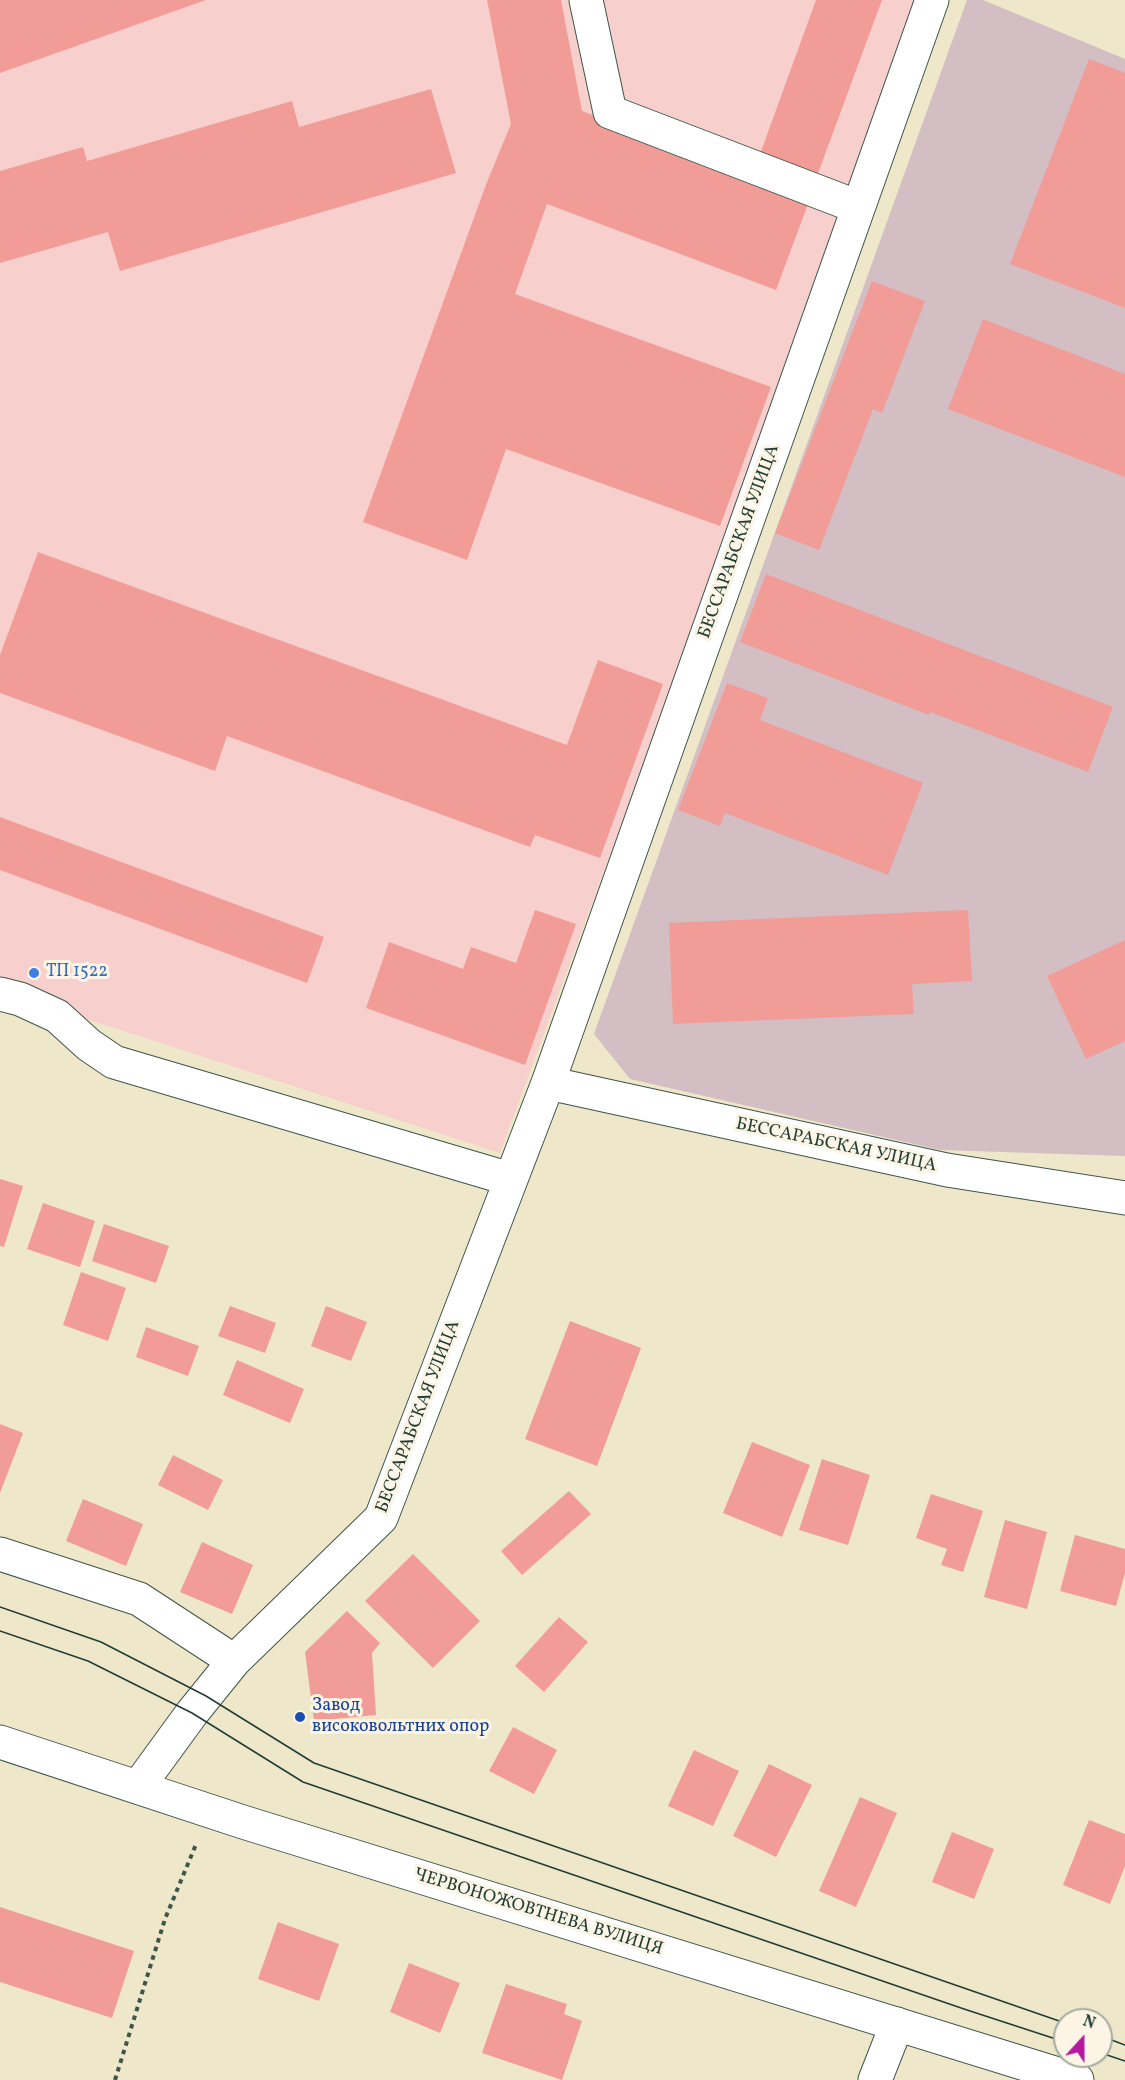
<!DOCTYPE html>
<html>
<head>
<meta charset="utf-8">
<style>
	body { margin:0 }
	#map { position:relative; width:1125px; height:2080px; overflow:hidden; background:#eee7c9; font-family:Vollkorn,serif }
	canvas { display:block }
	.north { position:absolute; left:1053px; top:2008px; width:60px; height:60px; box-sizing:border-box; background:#fcf5e5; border:2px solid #a4ab9e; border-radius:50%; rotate:21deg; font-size:16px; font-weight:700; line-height:24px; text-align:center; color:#1f3d34 }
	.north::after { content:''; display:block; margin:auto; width:21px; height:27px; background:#b5179e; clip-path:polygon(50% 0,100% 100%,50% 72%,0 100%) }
</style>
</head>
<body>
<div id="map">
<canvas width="1125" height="2080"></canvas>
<div class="north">N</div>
</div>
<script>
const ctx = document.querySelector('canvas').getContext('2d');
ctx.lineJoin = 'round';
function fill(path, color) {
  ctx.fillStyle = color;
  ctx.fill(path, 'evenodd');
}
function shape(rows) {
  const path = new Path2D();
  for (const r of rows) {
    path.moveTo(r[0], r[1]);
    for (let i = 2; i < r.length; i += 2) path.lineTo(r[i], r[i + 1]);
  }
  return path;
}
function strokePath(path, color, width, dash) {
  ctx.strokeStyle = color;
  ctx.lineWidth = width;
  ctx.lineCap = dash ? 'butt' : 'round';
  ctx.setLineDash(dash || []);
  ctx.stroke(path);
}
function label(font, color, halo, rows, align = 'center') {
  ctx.font = font + ' Vollkorn,serif';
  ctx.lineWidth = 6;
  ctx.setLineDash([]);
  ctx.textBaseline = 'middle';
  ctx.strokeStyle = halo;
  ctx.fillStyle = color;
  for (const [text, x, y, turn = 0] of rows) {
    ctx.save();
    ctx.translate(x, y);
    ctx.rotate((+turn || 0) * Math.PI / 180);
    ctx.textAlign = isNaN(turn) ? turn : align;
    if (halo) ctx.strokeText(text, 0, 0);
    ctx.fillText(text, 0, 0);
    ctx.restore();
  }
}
fill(shape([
	[0,0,916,0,796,351,500,1153,0,991]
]), '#f7d0cd');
fill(shape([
	[967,0,983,0,1125,59,1125,1156,940,1150,630,1079,594,1034]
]), '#d2bec3');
fill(shape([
	[0,0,206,0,0,73],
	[487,0,561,0,582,111,811,196,776,290,547,204,515,294,771,387,720,526,506,449,467,560,363,522,487,182,511,124],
	[816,0,882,0,817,176,760,154],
	[1089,59,1125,73,1125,308,1010,264],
	[431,89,456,173,120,271,108,232,0,263,0,171,83,147,87,161,292,101,299,127],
	[872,281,925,301,882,413,873,409,819,550,775,533],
	[983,319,1125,374,1125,477,948,409],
	[38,552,567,745,598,660,663,684,600,858,535,835,530,847,227,736,215,771,0,693,0,655],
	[766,574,1113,707,1088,772,930,712,929,715,740,642],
	[727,683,768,698,760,720,923,783,888,875,725,813,720,826,678,810],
	[0,817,324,937,307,983,0,870],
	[535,910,576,924,525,1065,366,1008,389,942,463,969,471,947,516,963],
	[968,910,972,981,912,984,914,1014,673,1024,669,923],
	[1125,940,1125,1041,1086,1059,1047,976],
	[0,1179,23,1186,4,1247,0,1246],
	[43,1203,95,1221,80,1267,27,1249],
	[104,1224,169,1246,156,1283,92,1261],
	[81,1272,126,1288,108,1341,63,1325],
	[230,1306,276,1323,265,1353,218,1336],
	[326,1306,367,1322,351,1361,311,1346],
	[570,1321,641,1348,597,1466,525,1439],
	[146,1327,199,1346,188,1376,136,1357],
	[237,1360,304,1389,290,1423,223,1395],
	[0,1424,23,1433,0,1493],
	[752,1442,810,1465,782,1537,723,1513],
	[173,1455,223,1480,208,1510,158,1485],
	[822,1459,870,1475,848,1545,799,1530],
	[569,1491,591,1514,522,1575,501,1551],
	[931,1494,983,1511,963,1572,941,1565,947,1549,916,1538],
	[83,1499,143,1524,126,1566,66,1541],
	[1005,1520,1047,1532,1027,1609,984,1597],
	[1075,1535,1125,1549,1125,1573,1116,1606,1060,1591],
	[202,1542,253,1565,232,1614,180,1592],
	[413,1554,480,1621,433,1668,365,1601],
	[347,1611,380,1643,372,1653,376,1715,314,1721,305,1652],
	[559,1617,588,1642,544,1692,515,1666],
	[513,1727,557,1750,534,1794,489,1771],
	[694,1750,739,1771,713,1826,668,1806],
	[769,1764,812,1785,776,1857,733,1836],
	[860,1797,897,1813,856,1907,819,1891],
	[1089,1820,1125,1834,1125,1866,1110,1904,1063,1885],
	[952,1832,994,1849,974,1899,932,1882],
	[0,1907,134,1951,112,2018,0,1982],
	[278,1922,339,1944,319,2001,258,1979],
	[409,1963,460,1983,440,2033,390,2012],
	[506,1984,567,2004,564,2014,582,2021,562,2080,482,2053]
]), '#f29c98');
const minor = shape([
	[586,0,610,112,858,207],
	[0,994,20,999,57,1016,89,1045,114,1062,510,1179],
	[548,1083,947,1170,1125,1198],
	[0,1554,139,1599,234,1661],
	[138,1787,192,1713,234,1661,381,1518,548,1083,932,0],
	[875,2080,897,2024]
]);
const major = shape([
	[0,1742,243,1822,1077,2080]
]);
strokePath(minor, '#3e564a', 35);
strokePath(major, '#3e564a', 35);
strokePath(shape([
	[115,2080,165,1919,197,1842]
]), '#3e564a', 4, [4.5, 4.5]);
strokePath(minor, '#fff', 33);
strokePath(major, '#fff', 33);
strokePath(shape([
	[0,1607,101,1642,206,1696,314,1763,1065,2023],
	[0,1631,88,1661,192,1713,303,1782,964,2009,1065,2042],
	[1101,2036,1125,2045],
	[1101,2053,1125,2061]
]), '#1f3d34', 1.5);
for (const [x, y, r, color] of [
	[34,973,6,"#3f7fe0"],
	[300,1717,6,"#1a4fb4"]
]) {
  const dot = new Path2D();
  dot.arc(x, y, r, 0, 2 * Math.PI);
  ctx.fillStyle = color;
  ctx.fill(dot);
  strokePath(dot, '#fcf5e5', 2);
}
label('18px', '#1f3d34', '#fcf5e5', [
	["БЕССАРАБСКАЯ УЛИЦА",740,542,-70],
	["БЕССАРАБСКАЯ УЛИЦА",836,1146,12],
	["БЕССАРАБСКАЯ УЛИЦА",419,1417,-69],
	["ЧЕРВОНОЖОВТНЕВА ВУЛИЦЯ",538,1913,17]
]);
label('18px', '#366cbe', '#fcf5e5', [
	["ТП 1522",46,973]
], 'left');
label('18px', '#164399', '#fcf5e5', [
	["Завод",312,1707],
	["високовольтних опор",312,1728]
], 'left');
</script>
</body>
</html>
